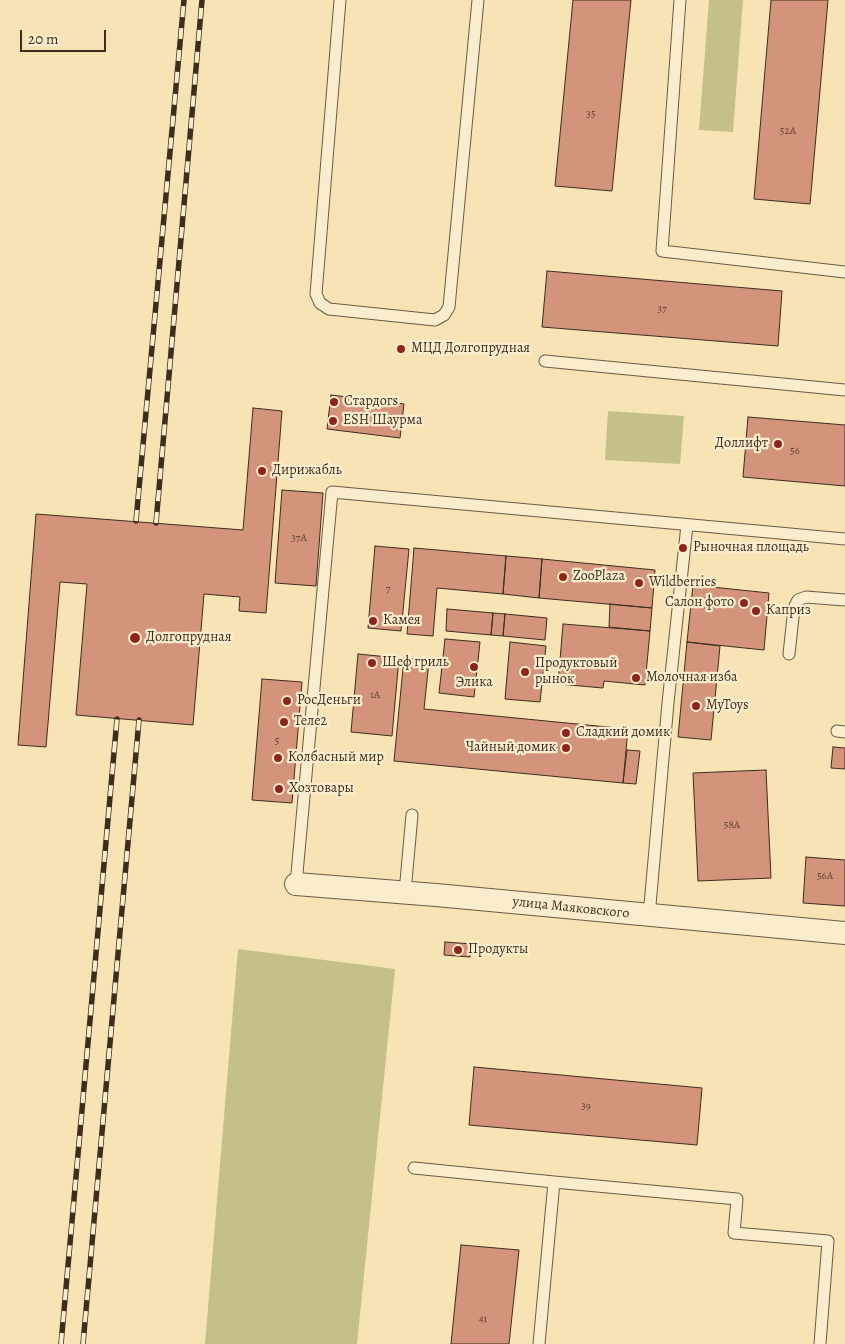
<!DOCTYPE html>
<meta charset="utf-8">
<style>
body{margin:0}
#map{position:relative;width:845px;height:1344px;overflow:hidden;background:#f7e3b4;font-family:Alegreya,serif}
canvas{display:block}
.scale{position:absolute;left:20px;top:30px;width:86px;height:22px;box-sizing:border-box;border:2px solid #3c2d1e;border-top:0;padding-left:6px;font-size:15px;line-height:18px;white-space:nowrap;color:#3c2d1e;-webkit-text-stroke:4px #faedce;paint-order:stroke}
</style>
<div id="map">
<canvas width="845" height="1344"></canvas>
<div class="scale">20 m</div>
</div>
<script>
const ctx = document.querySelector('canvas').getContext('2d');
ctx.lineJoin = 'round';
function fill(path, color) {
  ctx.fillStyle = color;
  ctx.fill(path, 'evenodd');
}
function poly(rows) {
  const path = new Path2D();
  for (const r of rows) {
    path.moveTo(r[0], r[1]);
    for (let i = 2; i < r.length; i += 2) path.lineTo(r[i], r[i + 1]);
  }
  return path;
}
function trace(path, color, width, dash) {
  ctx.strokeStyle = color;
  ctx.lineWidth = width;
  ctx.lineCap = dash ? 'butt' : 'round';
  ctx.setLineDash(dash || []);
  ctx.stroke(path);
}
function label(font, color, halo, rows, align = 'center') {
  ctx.font = font + ' Alegreya,serif';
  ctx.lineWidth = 4.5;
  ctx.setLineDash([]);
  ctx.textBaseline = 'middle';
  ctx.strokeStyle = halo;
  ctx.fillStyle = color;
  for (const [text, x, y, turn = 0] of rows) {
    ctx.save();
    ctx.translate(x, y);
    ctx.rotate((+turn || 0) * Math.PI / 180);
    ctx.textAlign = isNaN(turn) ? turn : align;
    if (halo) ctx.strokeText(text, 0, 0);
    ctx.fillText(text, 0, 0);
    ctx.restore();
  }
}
fill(poly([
 [709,0,743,0,733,132,699,130],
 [608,411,684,416,680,464,605,460],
 [238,949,395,969,357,1344,205,1344]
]), '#c4c188');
const building = poly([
 [573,0,631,0,612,191,555,186,573,0],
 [771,0,828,0,810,204,754,199,771,0],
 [547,271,782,291,778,346,542,327,547,271],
 [331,395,404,404,400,438,327,429,331,395],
 [253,408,282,411,266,613,239,611,240,597,204,594,193,725,76,715,87,584,60,582,46,747,18,745,36,514,243,530,253,408],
 [748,417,845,425,845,486,743,477,748,417],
 [282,490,323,493,316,586,275,583,282,490],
 [375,546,409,549,401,631,368,628,375,546],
 [414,548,506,556,503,594,437,588,433,636,407,634,414,548],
 [506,556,542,559,539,598,503,594,506,556],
 [542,559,655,570,652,608,539,598,542,559],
 [693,585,769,593,764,650,687,642,693,585],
 [610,604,652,608,650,631,609,627,610,604],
 [447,609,493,613,491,635,446,631,447,609],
 [493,613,505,614,503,636,491,635,493,613],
 [505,614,547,618,545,640,503,636,505,614],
 [563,624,650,631,645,685,604,681,603,688,558,684,563,624],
 [445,639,480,642,474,697,439,693,445,639],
 [510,642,546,646,540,702,505,699,510,642],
 [687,642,720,646,711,740,678,737,687,642],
 [358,654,399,658,392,736,351,732,358,654],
 [404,658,429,661,424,709,628,729,623,783,394,761,404,658],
 [262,679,302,682,292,803,252,800,262,679],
 [833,747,845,748,845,769,831,768,833,747],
 [627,750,640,751,636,784,623,783,627,750],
 [766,770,771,878,698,881,693,773,766,770],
 [806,857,845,860,845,906,803,903,806,857],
 [445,942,472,944,470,957,444,955,445,942],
 [474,1067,702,1088,697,1145,469,1125,474,1067],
 [461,1245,519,1250,509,1344,451,1344,461,1245]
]);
fill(building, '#d4947c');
trace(building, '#3c2d1e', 1);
const lane = poly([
 [340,0,316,294,320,303,329,309,435,320,444,315,449,307,478,0],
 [680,0,662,251,845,272],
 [545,361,845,390],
 [789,654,794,608,798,600,806,597,845,600],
 [837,731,845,732],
 [296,884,332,492,845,539],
 [405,892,412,815],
 [649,916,668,703,687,525],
 [414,1168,554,1182,737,1199,734,1233,828,1241,820,1344],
 [539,1344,554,1182]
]);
const street = poly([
 [296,884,436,895,845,933]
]);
trace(lane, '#6b5a44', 13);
trace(street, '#6b5a44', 24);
trace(lane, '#faedce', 11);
trace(street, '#faedce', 22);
const rail = poly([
 [136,521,184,0],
 [156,523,202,0],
 [61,1344,117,719],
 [83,1344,139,720]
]);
trace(rail, '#3c2d1e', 5.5);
trace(rail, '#faedce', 4, [11]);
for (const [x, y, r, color] of [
 [401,349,5,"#8f2418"],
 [334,402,5,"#8f2418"],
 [333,421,5,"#8f2418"],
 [778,444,5,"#8f2418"],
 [262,471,5,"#8f2418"],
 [683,548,5,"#8f2418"],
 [563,577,5,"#8f2418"],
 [639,583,5,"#8f2418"],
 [744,603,5,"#8f2418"],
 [756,611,5,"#8f2418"],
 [373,621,5,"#8f2418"],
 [135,638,6,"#8f2418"],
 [372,663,5,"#8f2418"],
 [474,667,5,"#8f2418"],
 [525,672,5,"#8f2418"],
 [636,678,5,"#8f2418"],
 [287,701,5,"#8f2418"],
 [696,706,5,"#8f2418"],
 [284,722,5,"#8f2418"],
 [566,733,5,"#8f2418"],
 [566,748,5,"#8f2418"],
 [278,758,5,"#8f2418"],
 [279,789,5,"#8f2418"],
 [458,950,5,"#8f2418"]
]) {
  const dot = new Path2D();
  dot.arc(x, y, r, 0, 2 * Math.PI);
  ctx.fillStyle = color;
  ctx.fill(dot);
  trace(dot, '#faedce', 2);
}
label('11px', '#624736', null, [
 ["35",591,114],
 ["52А",788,131],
 ["37",662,309],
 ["56",795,451],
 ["37А",299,538],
 ["7",388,589],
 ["1А",375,695],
 ["5",277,741],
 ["58А",732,825],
 ["56А",825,876],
 ["39",586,1106],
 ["41",483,1319]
]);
label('14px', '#3c2d1e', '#faedce', [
 ["МЦД Долгопрудная",411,349],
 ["Стардогs",344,402],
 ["ESH Шаурма",343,421],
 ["Доллифт",768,444,"right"],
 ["Дирижабль",272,471],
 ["Рыночная площадь",693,548],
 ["ZooPlaza",573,577],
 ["Wildberries",649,583],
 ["Салон фото",734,603,"right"],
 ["Каприз",766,611],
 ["Камея",383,621],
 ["Долгопрудная",146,638],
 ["Шеф гриль",382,663],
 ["Продуктовый",535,664],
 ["рынок",535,680],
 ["Молочная изба",646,678],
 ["Элика",474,683,"center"],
 ["РосДеньги",297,701],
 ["MyToys",706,706],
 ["Теле2",294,722],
 ["Сладкий домик",576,733],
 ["Чайный домик",556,748,"right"],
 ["Колбасный мир",288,758],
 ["Хозтовары",289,789],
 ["Продукты",468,950]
], 'left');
label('14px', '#3c2d1e', '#faedce', [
 ["улица Маяковского",571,908,6]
]);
</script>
